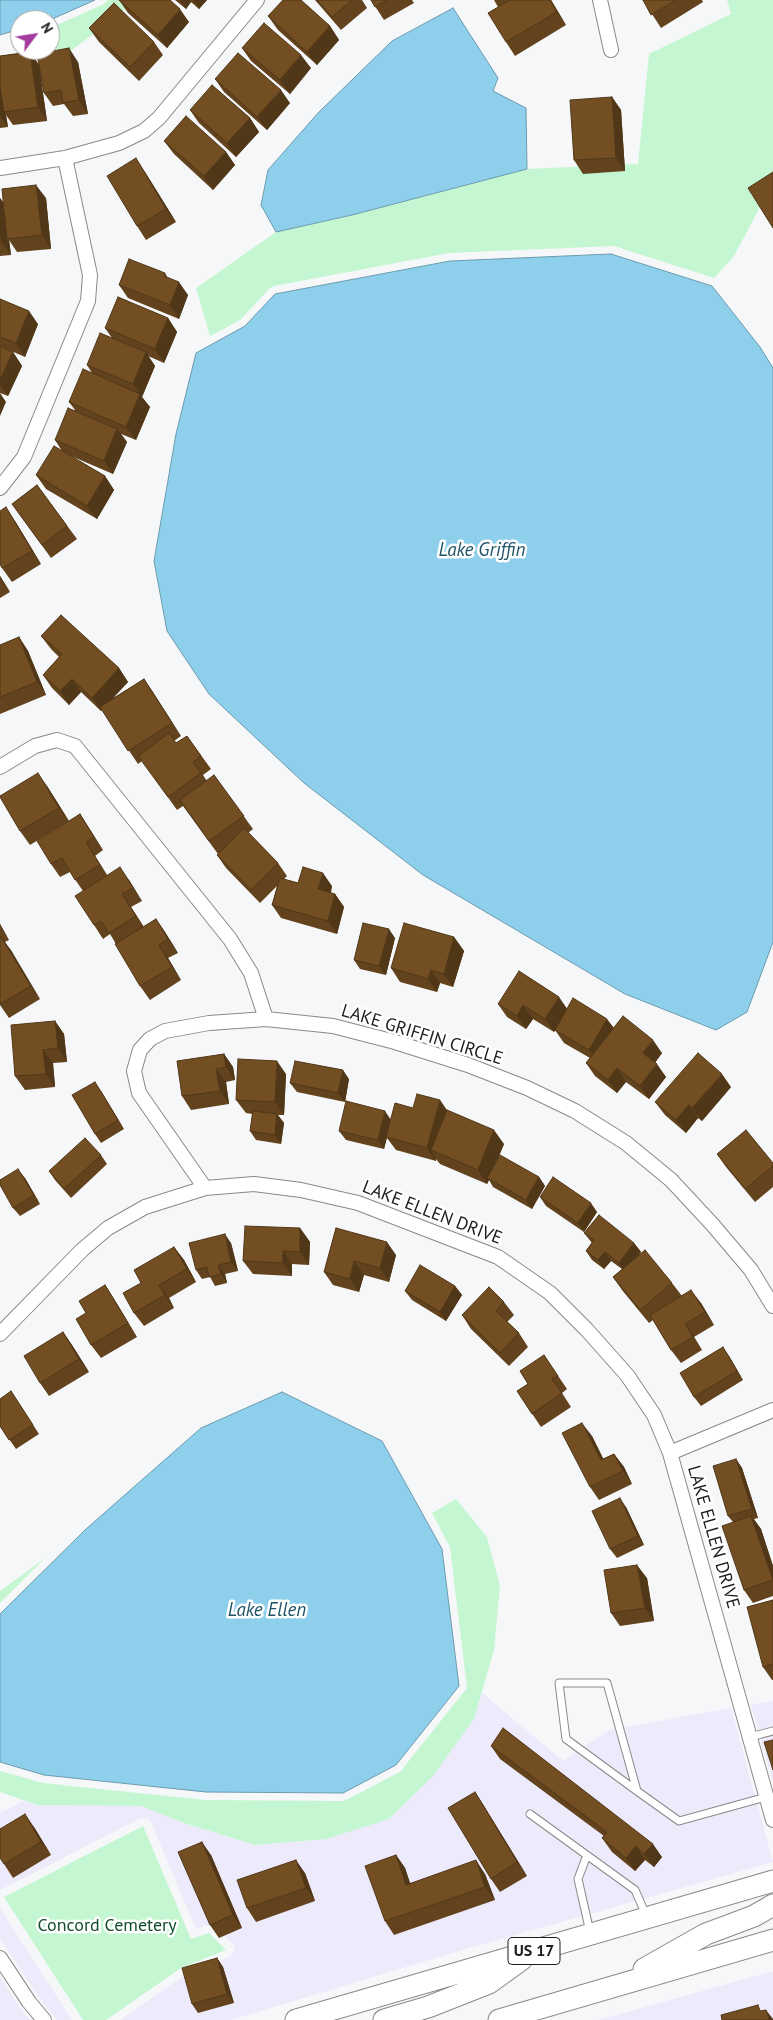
<!DOCTYPE html>
<style>
body{margin:0}
#map{position:relative;width:773px;height:2020px;overflow:hidden;background:#f6f7f9;font-family:"PT Sans",sans-serif}
canvas{display:block}
.north{position:absolute;left:10px;top:10px;width:50px;height:50px;box-sizing:border-box;background:#fff;border:1px solid #a4a4a5;border-radius:50%;rotate:59deg;font-size:14px;font-weight:700;line-height:20px;text-align:center;color:#1c1c1d}
.north::after{content:'';display:block;margin:auto;width:18px;height:22px;background:#a33c9f;clip-path:polygon(50% 0,100% 100%,50% 72%,0 100%)}
</style>
<div id="map">
<canvas width="773" height="2020"></canvas>
<div class="north">N</div>
</div>
<script>
const ctx = document.querySelector('canvas').getContext('2d');
ctx.lineJoin = 'round';
function fill(path, color) {
  ctx.fillStyle = color;
  ctx.fill(path, 'evenodd');
}
function poly(rows) {
  const path = new Path2D();
  for (const r of rows) {
    path.moveTo(r[0], r[1]);
    for (let i = 2; i < r.length; i += 2) path.lineTo(r[i], r[i + 1]);
  }
  return path;
}
function trace(path, color, width, dash) {
  ctx.strokeStyle = color;
  ctx.lineWidth = width;
  ctx.lineCap = dash ? 'butt' : 'round';
  ctx.setLineDash(dash || []);
  ctx.stroke(path);
}
function label(font, color, halo, rows, align = 'center') {
  ctx.font = font + ' "PT Sans",sans-serif';
  ctx.lineWidth = 5;
  ctx.setLineDash([]);
  ctx.textBaseline = 'middle';
  ctx.strokeStyle = halo;
  ctx.fillStyle = color;
  for (const [text, x, y, turn = 0] of rows) {
    ctx.save();
    ctx.translate(x, y);
    ctx.rotate((+turn || 0) * Math.PI / 180);
    ctx.textAlign = isNaN(turn) ? turn : align;
    if (halo) ctx.strokeText(text, 0, 0);
    ctx.fillText(text, 0, 0);
    ctx.restore();
  }
}
fill(poly([
 [482,1693,563,1761,609,1730,731,1708,773,1862,459,1951,231,2020,120,2020,185,1975,229,1957,235,1951,233,1944,214,1926,209,1925,196,1929,150,1820,145,1818,139,1819,0,1890,0,1813,24,1801,37,1805,141,1806,187,1824,255,1845,326,1839,474,1719],
 [773,1701,773,1782,751,1705],
 [0,1908,72,2020,57,2020,38,1996,0,1939],
 [773,1971,773,2020,599,2020],
 [0,1977,21,2009,30,2020,0,2020]
]), '#edeafc');
fill(poly([
 [108,0,134,0,118,16,69,52,50,48,50,28,104,4],
 [727,0,773,0,773,191,761,205,734,256,714,278,614,246,449,253,274,286,269,289,240,320,210,336,196,288,276,232,352,215,527,169,638,164,649,54,731,14],
 [456,1499,487,1537,500,1586,494,1650,474,1719,432,1777,389,1819,326,1839,255,1845,187,1824,141,1806,37,1805,0,1792,0,1771,43,1783,205,1800,344,1801,400,1772,467,1688,450,1547,432,1513],
 [44,1559,0,1603,0,1591],
 [143,1826,191,1939,209,1933,226,1950,181,1968,106,2020,83,2020,4,1897]
]), '#c4f7d1');
const water = poly([
 [0,0,95,0,50,20,20,20,20,29,0,35,0,0],
 [453,8,498,78,493,91,526,108,527,169,352,215,276,232,261,205,268,170,318,113,392,41,453,8],
 [611,254,712,286,760,347,773,368,773,942,747,1012,716,1030,625,994,423,875,304,783,209,694,167,631,154,561,176,434,196,353,245,326,275,294,450,261,611,254],
 [282,1392,382,1441,442,1549,459,1686,396,1765,343,1793,206,1792,44,1775,0,1762,0,1614,86,1529,201,1428,282,1392]
]);
fill(water, '#8ed0ec');
trace(water, '#6c9aae', 1);
const service = poly([
 [750,1737,773,1731],
 [637,1791,607,1683,559,1683,566,1739,637,1791,679,1821,766,1797],
 [530,1814,635,1890,646,1915],
 [587,1855,578,1879,590,1932]
]);
const minor = poly([
 [600,0,611,50],
 [0,168,65,158,119,143,144,131,159,118,257,0],
 [0,488,24,457,88,301,90,275,65,158],
 [0,767,35,746,57,740,75,746,230,939,251,973,266,1019],
 [205,1188,139,1093,134,1071,140,1050,150,1039,165,1031,209,1023,266,1019,333,1026,395,1042,468,1065,527,1088,575,1111,626,1143,671,1180,712,1224,751,1270,773,1306],
 [0,1334,82,1250,108,1228,145,1207,205,1188,254,1184,301,1190,358,1203,498,1257,550,1293,587,1330,627,1375,654,1415,670,1453,773,1820],
 [670,1453,773,1410],
 [0,1958,29,2002,44,2020]
]);
const primary = poly([
 [644,1969,706,1934,754,1916,773,1905],
 [296,2020,773,1881],
 [384,2020,428,2007,489,1983,521,1960],
 [499,2020,773,1940]
]);
trace(service, '#88898a', 9);
trace(minor, '#88898a', 16);
trace(primary, '#88898a', 23);
trace(service, '#fff', 7);
trace(minor, '#fff', 14);
trace(primary, '#fff', 21);
fill(poly([
 [119,0,189,22,167,48,128,13],
 [175,0,207,0,199,9,191,2,186,9],
 [315,0,362,0,367,8,341,30],
 [371,0,412,0,414,3,384,20],
 [494,0,551,0,566,25,515,56,506,42,498,7],
 [643,0,702,0,703,2,661,28],
 [268,16,330,26,339,40,317,65,278,30],
 [89,28,154,42,163,55,139,81,99,42],
 [242,48,311,68,290,94,251,61],
 [30,52,39,65,78,62,88,114,73,116,64,104,53,106,44,93,40,73,47,121,13,125,6,115,8,127,0,128,0,56],
 [215,79,290,103,267,130,224,92],
 [612,97,621,110,625,171,583,174,574,160],
 [190,110,250,118,259,132,236,157,199,123],
 [164,141,226,152,235,165,213,190,174,154],
 [145,172,176,222,146,240,137,226],
 [0,198,3,202,5,220,46,198,51,249,17,252,9,240,11,255,0,256],
 [165,273,168,278,188,295,179,319,128,298,119,285],
 [0,299,38,324,25,357,2,347,13,352,22,366,8,396,0,393],
 [168,318,177,332,164,363,148,356,155,366,142,397,150,407,136,440,121,434,127,442,113,474,71,456,105,476,114,490,97,519,46,489,36,475,62,451,55,440,75,410,69,402,92,373,87,365,112,338,105,328],
 [37,485,77,539,51,558,12,504],
 [15,521,41,564,12,582,2,568],
 [0,576,10,592,0,598],
 [41,636,119,668,128,682,113,698,144,679,181,736,174,741,176,743,187,736,211,769,203,775,207,781,214,775,253,829,248,833,278,863,287,876,284,879,298,883,332,886,331,893,335,894,344,907,337,934,281,918,272,905,277,886,260,903,226,868,217,855,218,854,183,806,177,810,142,761,138,764,102,710,101,711,81,692,69,705,52,688,43,675,59,657,51,649],
 [19,637,28,651,46,695,0,714,0,645],
 [47,786,69,821,30,845,20,831],
 [80,814,103,850,95,856,107,875,129,880,142,901,131,907,144,927,156,919,165,932,178,953,168,958,181,980,150,1000,140,986,116,944,110,934,103,939,94,925,83,891,70,872,60,877,51,864],
 [0,924,9,940,5,942,40,999,9,1018,0,1005],
 [454,937,464,951,453,987,440,983,437,992,400,982,391,968],
 [395,938,386,975,360,969,354,960],
 [498,1004,567,1009,614,1028,662,1053,655,1063,666,1077,649,1099,626,1082,617,1093,595,1076,586,1063,590,1058,564,1043,555,1030,554,1032,533,1019,526,1029,507,1017],
 [55,1021,64,1034,67,1062,53,1063,55,1087,25,1090,15,1076],
 [224,1054,233,1067,235,1080,226,1082,229,1104,191,1110,182,1096],
 [286,1074,284,1115,278,1115,284,1123,281,1144,256,1140,250,1131,252,1114,246,1113,236,1100],
 [349,1079,345,1102,297,1092,290,1083],
 [731,1087,702,1121,698,1118,686,1133,665,1115,655,1102],
 [101,1091,124,1129,101,1143,95,1134],
 [413,1108,447,1111,504,1144,496,1163,539,1177,545,1186,532,1209,493,1187,489,1180,487,1184,440,1164,436,1159,436,1161,396,1150,387,1138,384,1149,346,1140,339,1131,391,1119],
 [717,1154,773,1163,773,1187,755,1202,726,1167],
 [101,1155,107,1164,71,1198,55,1180,49,1171],
 [25,1178,40,1204,20,1216,13,1208],
 [540,1197,597,1212,584,1232,546,1206],
 [300,1228,310,1242,309,1265,292,1264,292,1276,253,1274,243,1261],
 [336,1228,396,1255,389,1282,364,1275,359,1292,333,1285,324,1272],
 [584,1233,634,1243,641,1252,636,1258,672,1283,682,1296,701,1303,714,1325,694,1337,702,1350,681,1363,671,1350,653,1320,649,1323,622,1290,613,1277,622,1269,611,1261,604,1269,592,1260,586,1251,592,1243],
 [231,1243,238,1271,225,1274,227,1283,215,1286,210,1277,202,1279,196,1270],
 [174,1247,184,1260,196,1282,169,1298,174,1308,144,1326,134,1313,141,1283],
 [105,1285,114,1299,137,1337,101,1358,91,1345,86,1313],
 [455,1286,462,1295,446,1321,412,1300,405,1291],
 [504,1302,514,1315,507,1322,519,1333,528,1347,509,1366,471,1329,462,1315],
 [63,1332,72,1345,89,1372,49,1396,40,1383],
 [544,1355,567,1389,562,1393,571,1407,541,1427,517,1391,528,1384],
 [729,1356,743,1380,701,1406,694,1397],
 [11,1391,39,1434,16,1449,0,1426],
 [592,1436,603,1459,614,1454,624,1467,632,1484,599,1500,590,1487],
 [736,1459,742,1468,758,1518,754,1519,761,1529,773,1566,773,1596,753,1603,744,1590,733,1522,728,1516],
 [626,1507,644,1545,617,1558,610,1549],
 [647,1578,654,1621,620,1626,611,1613],
 [773,1600,773,1680,772,1680,763,1667],
 [491,1746,662,1857,654,1867,645,1860,635,1871,612,1852,602,1838,604,1836,500,1759],
 [475,1792,484,1806,527,1876,500,1892,491,1879],
 [34,1827,51,1855,13,1878,4,1864],
 [211,1855,242,1928,219,1938,210,1925],
 [396,1855,405,1868,410,1883,485,1874,495,1900,394,1935,385,1921],
 [305,1873,315,1901,256,1922,247,1908],
 [217,1958,223,1967,234,2003,198,2013,192,2004]
]), '#62431d');
fill(poly([
 [179,0,190,0,191,2,186,9],
 [193,0,207,0,199,9],
 [550,0,551,0,566,25,557,12],
 [180,9,189,22,167,48,158,35],
 [330,26,339,40,317,65,307,52],
 [69,48,78,62,88,114,79,100],
 [30,52,39,65,47,121,38,107],
 [301,55,311,68,290,94,280,80],
 [0,84,4,112,6,115,8,127,0,116],
 [281,90,290,103,267,130,257,117],
 [612,97,621,110,625,171,616,158],
 [250,118,259,132,236,157,227,143],
 [226,152,235,165,213,190,204,176],
 [136,158,145,172,176,222,166,209],
 [36,185,46,198,51,249,42,235],
 [0,198,3,202,8,239,7,239,9,240,11,255,1,241,0,232],
 [179,282,188,295,179,319,170,305],
 [29,311,38,324,25,357,16,343],
 [168,318,177,332,164,363,155,349],
 [13,352,22,366,8,396,0,385,0,380],
 [146,352,155,366,142,397,150,407,136,440,126,427,140,395,133,384],
 [0,393,6,402,0,416],
 [117,429,127,442,113,474,104,461],
 [105,476,114,490,97,519,87,506],
 [6,507,15,521,41,564,32,551],
 [0,576,10,592,0,579],
 [19,637,28,651,46,695,37,682],
 [119,668,128,682,101,711,92,698],
 [72,679,81,692,69,705,60,691],
 [144,679,153,692,181,736,172,723],
 [38,773,47,786,69,821,59,808],
 [80,814,89,828,103,850,94,837],
 [86,842,95,856,109,878,100,865],
 [120,867,129,880,142,901,133,888],
 [323,873,332,886,328,903,318,889],
 [122,894,131,907,145,929,136,916],
 [335,894,344,907,337,934,328,921],
 [156,919,165,932,178,953,168,939],
 [0,924,9,940,0,926],
 [389,929,395,938,386,975,379,966],
 [1,937,11,950,40,999,31,986],
 [454,937,464,951,453,987,444,974],
 [159,945,168,958,181,980,172,967],
 [431,970,440,983,437,992,428,979],
 [559,997,568,1010,554,1032,545,1019],
 [523,1005,533,1019,526,1029,517,1016],
 [607,1019,617,1032,599,1063,589,1050],
 [55,1021,64,1034,67,1062,58,1048],
 [653,1040,662,1053,652,1066,643,1053],
 [43,1050,53,1063,55,1087,46,1074],
 [224,1054,233,1067,235,1080,226,1067],
 [277,1061,286,1074,284,1115,275,1102],
 [657,1064,666,1077,649,1099,640,1086],
 [617,1068,626,1082,617,1093,608,1080],
 [216,1069,226,1082,229,1104,220,1091],
 [343,1070,349,1079,345,1102,338,1093],
 [722,1074,731,1087,702,1121,692,1108],
 [95,1082,101,1091,124,1129,118,1120],
 [440,1100,449,1113,431,1150,436,1159,436,1161,427,1148],
 [689,1105,698,1118,686,1133,676,1120],
 [385,1111,391,1120,384,1149,378,1140],
 [277,1114,284,1123,281,1144,275,1135],
 [494,1130,504,1144,489,1179,487,1178,489,1180,487,1184,478,1170],
 [18,1169,25,1178,40,1204,34,1195],
 [539,1177,545,1186,532,1209,526,1200],
 [591,1203,597,1212,584,1232,578,1223],
 [300,1228,310,1242,309,1265,300,1252],
 [225,1234,231,1243,238,1271,231,1262],
 [387,1242,396,1255,389,1282,380,1268],
 [634,1243,641,1252,625,1272,619,1263],
 [174,1247,184,1260,196,1282,187,1269],
 [283,1251,292,1264,292,1276,283,1263],
 [605,1252,611,1261,604,1269,598,1260],
 [354,1261,364,1275,359,1292,350,1279],
 [218,1265,225,1274,227,1283,221,1274],
 [105,1285,114,1299,137,1337,128,1323],
 [159,1285,169,1298,174,1308,165,1295],
 [455,1286,462,1295,446,1321,440,1312],
 [691,1290,701,1303,714,1325,705,1312],
 [685,1324,694,1337,702,1350,693,1337],
 [63,1332,72,1345,89,1372,79,1359],
 [723,1347,729,1356,743,1380,737,1371],
 [582,1423,592,1436,611,1474,601,1460],
 [614,1454,624,1467,632,1484,623,1471],
 [736,1459,742,1468,758,1518,752,1509],
 [620,1498,626,1507,644,1545,638,1536],
 [751,1516,761,1529,773,1566,773,1580],
 [637,1565,647,1578,654,1621,645,1608],
 [475,1792,484,1806,527,1876,517,1862],
 [25,1814,34,1827,51,1855,41,1842],
 [202,1842,211,1855,242,1928,233,1915],
 [653,1844,662,1857,654,1867,644,1854],
 [636,1846,645,1860,635,1871,626,1858],
 [396,1855,405,1868,415,1898,406,1885],
 [296,1860,305,1873,315,1901,306,1888],
 [476,1860,485,1874,495,1900,485,1887],
 [217,1958,223,1967,234,2003,227,1994],
 [766,2010,773,2019,773,2020,769,2020]
]), '#503718');
const building = poly([
 [119,0,170,0,180,9,158,35,119,0],
 [283,0,301,0,330,26,307,52,268,16,283,0],
 [317,0,352,0,332,17,317,0],
 [371,0,387,0,375,7,371,0],
 [510,0,550,0,557,12,506,42,488,13,510,0],
 [643,0,676,0,651,15,643,0],
 [114,3,154,42,130,67,89,28,114,3],
 [264,23,301,55,280,80,242,48,264,23],
 [69,48,79,100,63,103,61,90,44,93,37,54,69,48],
 [30,52,38,107,4,112,0,86,0,56,30,52],
 [238,53,281,90,257,117,215,79,238,53],
 [212,85,250,118,227,143,190,110,212,85],
 [612,97,616,158,574,160,570,100,612,97],
 [186,116,226,152,204,176,164,141,186,116],
 [136,158,166,209,137,226,107,176,136,158],
 [773,172,773,228,748,188,773,172],
 [36,185,42,235,7,239,2,189,36,185],
 [129,259,165,273,164,276,179,282,170,305,119,285,129,259],
 [118,297,168,318,155,349,105,328,118,297],
 [0,299,29,311,16,343,0,337,0,299],
 [100,333,146,352,133,384,87,365,100,333],
 [0,346,13,352,0,380,0,346],
 [83,369,140,394,126,427,69,402,83,369],
 [68,408,117,429,104,461,55,440,68,408],
 [54,446,105,476,87,506,36,475,54,446],
 [37,485,67,526,42,545,12,504,37,485],
 [6,507,32,551,2,568,0,564,0,511,6,507],
 [61,615,119,668,92,698,72,679,60,691,43,675,62,654,41,636,61,615],
 [19,637,37,682,0,697,0,645,19,637],
 [144,679,172,723,128,751,100,707,144,679],
 [169,733,176,743,187,736,201,756,193,762,201,773,168,797,138,756,169,733],
 [38,773,59,808,20,831,0,797,0,796,38,773],
 [214,775,244,816,209,841,180,800,214,775],
 [80,814,94,837,86,842,100,865,75,880,62,858,51,864,37,841,80,814],
 [244,828,278,863,251,890,217,855,244,828],
 [120,867,133,888,122,894,136,916,109,933,101,921,94,925,75,896,120,867],
 [303,867,323,873,318,889,335,894,328,921,272,905,280,878,298,883,303,867],
 [156,919,168,939,159,945,172,967,140,986,115,944,156,919],
 [363,923,389,929,379,966,354,960,363,923],
 [404,923,454,937,444,974,431,970,428,979,391,968,404,923],
 [1,937,31,986,0,1004,0,938,1,937],
 [519,971,559,997,545,1019,523,1005,517,1016,498,1004,519,971],
 [573,998,607,1019,589,1050,555,1030,573,998],
 [623,1016,653,1040,643,1053,657,1064,640,1086,617,1068,608,1080,586,1063,623,1016],
 [55,1021,58,1048,43,1050,46,1074,15,1076,11,1025,55,1021],
 [698,1053,722,1074,692,1108,689,1105,676,1120,655,1102,698,1053],
 [224,1054,226,1067,216,1069,220,1091,182,1096,177,1061,224,1054],
 [238,1059,277,1061,275,1102,236,1100,238,1059],
 [295,1061,343,1070,338,1093,290,1083,295,1061],
 [95,1082,118,1120,95,1134,72,1095,95,1082],
 [417,1094,440,1100,427,1148,386,1137,395,1103,413,1108,417,1094],
 [346,1101,385,1111,378,1140,339,1131,346,1101],
 [447,1110,494,1130,478,1170,431,1150,447,1110],
 [253,1111,277,1114,275,1135,250,1131,253,1111],
 [746,1130,773,1163,773,1166,745,1189,717,1154,746,1130],
 [85,1138,101,1155,64,1189,49,1171,85,1138],
 [500,1155,539,1177,526,1200,487,1178,500,1155],
 [18,1169,34,1195,13,1208,0,1185,0,1180,18,1169],
 [553,1177,591,1203,578,1223,540,1197,553,1177],
 [599,1215,634,1243,619,1263,605,1252,598,1260,586,1251,594,1240,584,1233,599,1215],
 [245,1226,300,1228,300,1252,283,1251,283,1263,243,1261,245,1226],
 [336,1228,387,1242,380,1268,354,1261,350,1279,324,1272,336,1228],
 [225,1234,231,1262,218,1265,221,1274,209,1277,207,1267,196,1270,189,1243,225,1234],
 [174,1247,187,1269,159,1285,165,1295,134,1313,123,1293,141,1283,134,1270,174,1247],
 [645,1250,672,1283,640,1310,613,1277,645,1250],
 [420,1265,455,1286,440,1312,405,1291,420,1265],
 [105,1285,128,1323,91,1345,76,1319,86,1313,79,1301,105,1285],
 [489,1287,504,1302,496,1311,519,1333,500,1353,462,1315,489,1287],
 [691,1290,705,1312,685,1324,693,1337,671,1350,650,1315,691,1290],
 [63,1332,79,1359,40,1383,24,1356,63,1332],
 [723,1347,737,1371,694,1397,680,1373,723,1347],
 [544,1355,558,1376,552,1379,562,1393,532,1414,517,1391,528,1384,520,1371,544,1355],
 [11,1391,33,1425,9,1440,0,1426,0,1399,11,1391],
 [582,1423,601,1460,614,1454,623,1471,590,1487,562,1433,582,1423],
 [736,1459,752,1509,728,1516,713,1466,736,1459],
 [620,1498,638,1536,610,1549,592,1511,620,1498],
 [751,1516,773,1580,744,1590,722,1526,751,1516],
 [637,1565,645,1608,611,1613,604,1570,637,1565],
 [773,1600,773,1664,763,1667,747,1607,773,1600],
 [503,1728,653,1844,644,1854,636,1846,626,1858,602,1838,607,1832,491,1746,503,1728],
 [773,1740,773,1770,764,1742,773,1740],
 [475,1792,517,1862,491,1879,448,1808,475,1792],
 [25,1814,41,1842,4,1864,0,1858,0,1829,25,1814],
 [202,1842,233,1915,210,1925,178,1852,202,1842],
 [396,1855,406,1885,476,1860,485,1887,385,1921,365,1866,396,1855],
 [296,1860,306,1888,247,1908,237,1880,296,1860],
 [217,1958,227,1994,192,2004,182,1968,217,1958],
 [758,2005,760,2011,766,2010,769,2020,722,2020,721,2015,758,2005]
]);
fill(building, '#724e22');
trace(building, '#503718', 1);
for (const [x, y, w] of [
 [534,1951,52]
]) {
  const box = new Path2D();
  box.roundRect(x - w / 2, y - 13.5, w, 27, 4);
  ctx.fillStyle = '#fff';
  ctx.fill(box);
  trace(box, '#1c1c1d', 1);
}
label('bold 16px', '#1c1c1d', null, [
 ["US 17",534,1951]
]);
label('18px', '#1c1c1d', '#fff', [
 ["LAKE GRIFFIN CIRCLE",422,1035,17],
 ["LAKE ELLEN DRIVE",432,1213,21],
 ["LAKE ELLEN DRIVE",713,1537,74]
]);
label('18px', '#124e29', '#fff', [
 ["Concord Cemetery",107,1926]
]);
label('italic 19px', '#205569', '#fff', [
 ["Lake Griffin",482,551],
 ["Lake Ellen",267,1611]
]);
</script>
